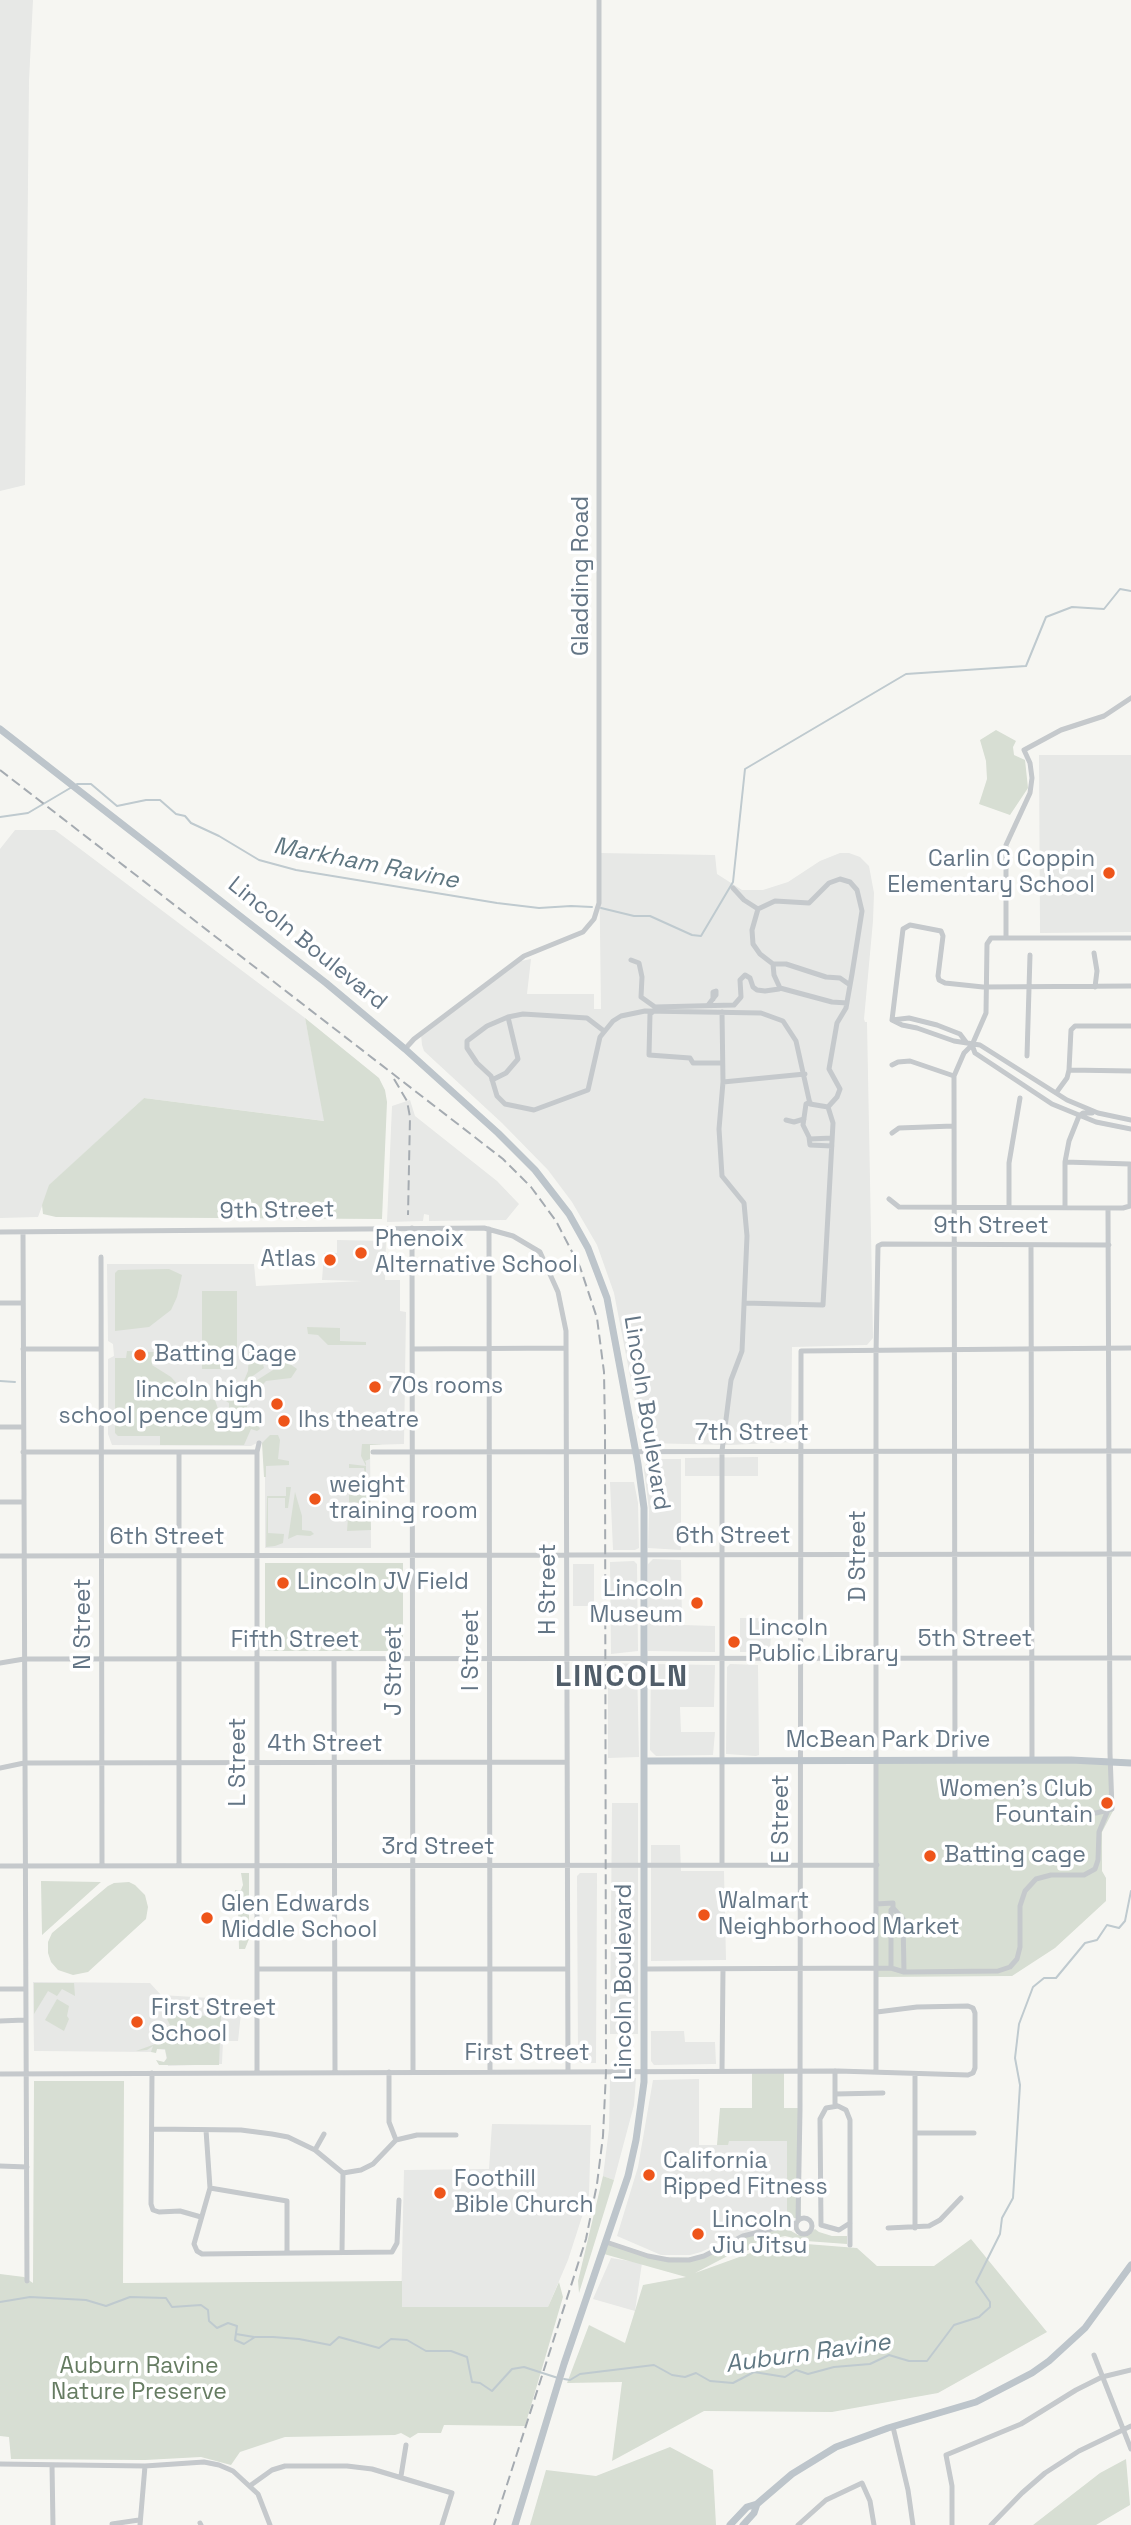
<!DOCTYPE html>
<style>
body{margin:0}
canvas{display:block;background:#f6f6f2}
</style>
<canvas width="1131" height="2525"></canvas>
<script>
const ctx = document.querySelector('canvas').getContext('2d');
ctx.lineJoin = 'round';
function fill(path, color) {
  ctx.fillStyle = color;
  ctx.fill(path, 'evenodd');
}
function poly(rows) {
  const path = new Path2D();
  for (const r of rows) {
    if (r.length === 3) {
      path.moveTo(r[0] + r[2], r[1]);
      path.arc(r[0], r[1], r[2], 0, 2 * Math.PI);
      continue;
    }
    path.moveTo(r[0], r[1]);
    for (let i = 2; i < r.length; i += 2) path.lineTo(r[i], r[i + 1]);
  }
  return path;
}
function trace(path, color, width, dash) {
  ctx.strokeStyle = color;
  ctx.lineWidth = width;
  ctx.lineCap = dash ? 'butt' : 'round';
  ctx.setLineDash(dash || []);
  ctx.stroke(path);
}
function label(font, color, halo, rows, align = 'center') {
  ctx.font = font + ' "Space Grotesk",sans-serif';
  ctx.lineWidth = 7;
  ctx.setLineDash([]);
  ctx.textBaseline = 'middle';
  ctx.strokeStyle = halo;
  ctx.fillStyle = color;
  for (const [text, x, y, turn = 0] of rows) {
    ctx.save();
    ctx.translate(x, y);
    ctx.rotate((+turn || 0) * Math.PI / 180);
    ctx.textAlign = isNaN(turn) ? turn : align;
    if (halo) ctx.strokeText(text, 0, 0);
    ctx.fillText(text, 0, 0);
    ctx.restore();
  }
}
fill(poly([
 [0,0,33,0,29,81,25,485,0,491],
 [1039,755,1131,755,1131,932,1040,933],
 [15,830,55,830,305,1018,325,1121,144,1098,50,1185,38,1217,0,1218,0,849],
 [599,853,715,855,717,874,742,890,763,890,788,882,820,861,840,853,849,853,860,857,869,866,874,893,873,921,864,1019,865,1022,867,1022,873,1338,867,1345,792,1347,791,1442,730,1445,643,1443,614,1293,597,1245,572,1202,548,1170,502,1123,424,1051,422,1045,421,1034,516,962,531,959,527,994,594,994,594,1009,601,1009],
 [410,1100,415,1116,497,1181,519,1204,506,1220,429,1221,429,1215,424,1214,423,1221,387,1222,392,1106],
 [337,1240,386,1241,385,1280,400,1280,400,1311,406,1312,404,1444,370,1445,371,1548,265,1548,265,1443,257,1443,251,1446,112,1445,108,1434,108,1359,114,1356,113,1344,108,1341,107,1264,254,1264,256,1286,363,1281,322,1280,324,1253,337,1253],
 [758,1457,758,1476,685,1476,685,1458],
 [651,1459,681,1459,681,1550,648,1548,649,1510,644,1470,647,1461],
 [610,1482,634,1482,638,1503,639,1548,635,1550,613,1550],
 [653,1559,681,1560,682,1625,715,1626,715,1652,648,1651,648,1564],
 [634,1561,637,1564,638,1651,611,1654,610,1562],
 [573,1564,594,1564,594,1606,573,1606],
 [740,1618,760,1618,760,1632,771,1632,770,1652,740,1652],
 [612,1663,637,1664,639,1757,608,1758,608,1665],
 [651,1664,715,1665,714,1707,680,1707,681,1732,715,1732,713,1755,656,1756,650,1750],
 [730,1664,758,1665,759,1755,756,1756,726,1754,727,1667],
 [612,1803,638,1803,638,2034,610,2034],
 [651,1845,680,1845,681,1871,724,1871,726,1960,651,1961],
 [580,1873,597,1873,596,2063,581,2063,578,2060,577,1876],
 [33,1982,150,1983,161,1995,210,1998,211,2004,242,2004,238,2041,223,2041,222,2064,168,2066,165,2050,157,2049,155,2052,34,2051],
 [651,2031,684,2031,685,2042,715,2042,716,2064,654,2065,651,2061],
 [610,2078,636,2078,634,2105,614,2180,603,2176,609,2129],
 [699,2079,699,2145,728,2145,728,2141,787,2141,787,2226,764,2229,729,2239,701,2252,690,2255,661,2255,617,2236,638,2167,653,2080],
 [492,2124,591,2125,589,2195,568,2260,548,2307,401,2307,404,2170,489,2169],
 [611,2258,642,2263,635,2311,593,2299]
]), '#e7e8e6');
fill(poly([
 [996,730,1016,741,1013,747,1014,755,1025,760,1028,788,1010,815,979,804,987,779,986,761,980,740],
 [305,1018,379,1078,385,1090,387,1102,382,1219,56,1217,43,1214,42,1205,49,1185,144,1098,324,1121],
 [169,1269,182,1275,177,1297,171,1310,149,1327,115,1331,115,1273,118,1270],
 [202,1291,237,1291,237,1369,202,1369],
 [307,1327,340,1328,340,1341,366,1342,366,1345,328,1345,318,1335,308,1334],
 [127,1351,154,1352,152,1365,171,1377,185,1393,197,1393,204,1396,204,1399,215,1400,218,1409,229,1408,229,1403,226,1401,242,1400,242,1397,232,1396,273,1370,271,1360,287,1356,290,1364,297,1369,291,1378,266,1381,257,1391,247,1395,246,1404,248,1409,252,1411,260,1429,257,1431,251,1429,244,1445,160,1445,160,1436,118,1436,115,1433,115,1358,126,1358],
 [249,1351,260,1353,264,1368,243,1383,248,1371],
 [270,1435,278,1435,280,1440,278,1459,289,1461,289,1465,266,1466,266,1477,264,1477,262,1443],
 [362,1444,383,1444,370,1445,370,1459,365,1461,366,1463,366,1479,370,1479,367,1486,349,1486,349,1479,365,1478,364,1468,349,1468,349,1464,366,1466,361,1456],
 [286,1487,291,1487,288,1508,285,1508,285,1498,268,1498,268,1533,284,1534,283,1543,275,1546,266,1547,267,1496,286,1496],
 [295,1492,302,1516,302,1530,311,1531,314,1534,310,1536,297,1535,288,1539],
 [349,1495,370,1495,371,1530,347,1531,348,1518,362,1518,362,1503,349,1502],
 [265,1563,403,1563,403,1651,265,1651],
 [878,1763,1111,1763,1113,1811,1102,1832,1102,1871,1106,1878,1106,1901,1055,1948,1012,1976,878,1977],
 [241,1873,249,1873,249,1939,245,1949,239,1949,238,1904,235,1893,235,1890,241,1890,243,1885],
 [41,1881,101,1882,42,1935],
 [129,1882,135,1885,145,1895,148,1907,146,1919,88,1972,73,1975,58,1970,51,1962,48,1953,48,1942,52,1933,108,1886,114,1883],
 [34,1983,74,1983,75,1996,62,1989,57,1996,48,1991,34,2014],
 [171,1997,169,2006,172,2015,221,2016,219,2065,159,2065,156,2060,164,2062,167,2058,165,2049,157,2049,156,2053,151,2052,153,2046,147,2050,136,2051,169,2039,166,2034,168,2033,164,2029,170,2025,157,1998],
 [57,1999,69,2006,67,2016,69,2019,64,2031,45,2020],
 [752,2073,784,2073,784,2108,799,2108,801,2218,787,2218,787,2141,729,2141,728,2145,717,2145,720,2108,752,2108],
 [34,2081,124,2081,123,2283,402,2281,402,2307,548,2307,559,2282,563,2297,525,2426,444,2425,441,2433,418,2433,410,2438,401,2433,395,2435,285,2437,240,2452,231,2465,201,2457,145,2460,11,2459,9,2437,0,2436,0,2274,24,2277,33,2283],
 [603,2176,614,2180,579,2293,578,2281],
 [786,2228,798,2235,808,2235,815,2229,819,2232,832,2236,847,2236,847,2244,806,2241,785,2236,757,2242,755,2247,746,2251,741,2249,695,2273,781,2242,857,2248,877,2266,934,2266,971,2239,1047,2332,938,2393,832,2412,704,2411,612,2461,622,2382,567,2383,589,2325,625,2343,643,2285,686,2277,604,2254,607,2244,648,2257,701,2258,739,2239],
 [670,2447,713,2470,716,2525,530,2525,546,2470,596,2476],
 [1126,2459,1130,2505,1096,2525,1033,2525,1100,2473]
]), '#d7ded3');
trace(poly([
 [77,784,91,784,117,806,146,800,160,800,176,814,185,816,191,823,219,836,259,860,296,870,497,903,539,908,571,906,592,907],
 [0,817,28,813,72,787],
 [601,908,634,916,650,916,692,935,701,936,733,882,745,769,906,674,1026,666,1046,617,1072,607,1104,609,1120,589,1131,591],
 [0,1381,15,1382],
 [0,2302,30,2297,86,2300,106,2306,130,2297,166,2298,172,2307,201,2305,208,2310,209,2321,217,2328,228,2323,237,2326,235,2340,244,2344,255,2337,273,2337,299,2339,330,2345,339,2337,379,2348,391,2339,407,2340,426,2351,451,2351,467,2357,472,2382,480,2383,492,2391,512,2369,524,2367,558,2378],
 [236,2334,254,2337],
 [564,2379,570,2380,580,2374,654,2365,672,2375,685,2377,696,2373,710,2381,733,2383,754,2372,785,2377,796,2370,808,2374,834,2367,870,2364,889,2355,909,2361,927,2361,954,2325,979,2317,990,2307,990,2302,976,2282,1000,2234,1002,2218,1013,2198,1020,2085,1015,2058,1019,2024,1033,1987,1044,1978,1056,1978,1085,1943,1097,1940,1107,1925,1119,1928,1125,1921,1131,1891]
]), '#bfcacf', 2);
trace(poly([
 [733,888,744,900,758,909,775,901,809,903,829,883,840,879,850,882,857,890,862,911,852,974,846,1008,837,1023,829,1069,840,1089,837,1097,828,1107],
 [1006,938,1006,845,1030,793,1032,778,1030,763,1024,750,1061,730,1104,716,1131,698],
 [1094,953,1097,971,1095,987],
 [631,960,639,963,642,977,641,997,655,1007,734,1005,741,997,740,980,745,975,750,978,753,987,757,990,765,991,779,989,780,988,774,975,773,964,760,954,753,944,752,930,758,909],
 [773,964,786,964,826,977,840,978,850,985],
 [780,988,832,1002,847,1003],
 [709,1004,712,1000,716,995,716,991,713,992,713,999],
 [655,1010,650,1014,649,1055,690,1058,693,1063,722,1063],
 [722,1012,723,1082],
 [892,1020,903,929,910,925,941,931,943,936,938,976,939,980,945,983,983,987,1131,986],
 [892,1020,902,1025,917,1028,954,1041,980,1045,1067,1100,1098,1113,1131,1120],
 [892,1020,909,1018,937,1025,960,1034,966,1042],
 [604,1031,587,1018,523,1014,508,1017,487,1026,467,1041,467,1048,477,1063,491,1076,497,1096,505,1104,534,1110,588,1090,600,1037,613,1021,621,1016,645,1011,761,1013,783,1021,796,1041,810,1104,828,1107,833,1123,823,1305,744,1303],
 [972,1045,975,1053,1052,1104,1096,1122,1131,1129],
 [405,1049,414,1039,524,956,583,932,594,919,599,903,599,0],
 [1027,1056,1030,955],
 [892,1065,898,1062,910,1061,954,1076],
 [1069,1070,1131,1071],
 [492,1080,506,1073,518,1059,508,1017],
 [1056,1093,1067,1078,1069,1070,1071,1030,1075,1026,1131,1026],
 [810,1102,806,1104,803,1125,809,1137,810,1145,832,1146],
 [786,1120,794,1122,804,1119],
 [892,1133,899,1128,953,1126],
 [810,1139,832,1138],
 [1065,1162,1069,1141,1079,1116,1083,1113,1092,1113],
 [889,1199,899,1207,1123,1208,1130,1206,1130,1164,1065,1162,1065,1207],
 [1009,1207,1009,1163,1020,1098],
 [412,1228,413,2072],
 [489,1229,490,2072],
 [0,1232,484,1228,513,1236,540,1252,558,1292,566,1331,568,2072],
 [23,1232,27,2281],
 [1031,1245,1032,1760],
 [101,1257,102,1865],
 [0,1303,23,1303],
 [23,1349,101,1349],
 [412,1349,566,1348],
 [0,1427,23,1427],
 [23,1452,257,1452],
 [179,1452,179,1866],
 [373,1452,1131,1451],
 [0,1502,23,1502],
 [0,1556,1131,1554],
 [334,1659,335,2072],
 [0,1663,24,1659,1131,1658],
 [955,1760,954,1076,964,1053,972,1045,986,1013,987,944,991,938,1131,938],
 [0,1768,24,1763,567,1762],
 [1072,1813,1096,1813,1112,1809,1110,1753,1108,1209],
 [722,1865,722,1451,731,1380,742,1351,747,1236,744,1203,722,1176,719,1129,723,1082,805,1074],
 [0,1866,877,1865],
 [876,1904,893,1903,893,1908],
 [891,1968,891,1910,893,1908,903,1919,904,1972],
 [257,1969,567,1969],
 [645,1969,891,1968,904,1972,998,1971,1010,1967,1017,1959,1020,1947,1020,1906,1025,1891,1036,1879,1051,1875,1084,1875,1095,1869,1098,1860,1099,1832,1108,1810],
 [0,1989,24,1989],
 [0,2021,24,2020],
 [722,2071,723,1969],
 [257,2072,257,1452,259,1443],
 [389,2072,389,2122,396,2140],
 [876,2072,876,1354,878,1246,882,1244,1109,1245],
 [152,2073,151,2204,153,2210,159,2212,180,2211,201,2217],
 [0,2074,838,2071,968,2075,973,2073,975,2068,975,2013,973,2008,968,2006,917,2007,877,2012],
 [915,2074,915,2228],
 [835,2094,883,2093],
 [835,2105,835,2071],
 [152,2129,241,2130,272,2134,288,2137,315,2150,343,2173,361,2170,373,2164,396,2140],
 [206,2130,210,2188,194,2244,197,2251,202,2254,392,2252,397,2243,399,2200],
 [915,2133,974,2133],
 [396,2140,417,2135,456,2135],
 [315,2150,324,2134],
 [0,2166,27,2167],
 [210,2188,287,2201,287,2253],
 [804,2226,8],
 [798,2221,800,2110,801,1351,1131,1348],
 [821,2225,820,2119,826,2108,838,2106,846,2110,850,2120,850,2245],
 [821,2225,839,2230,850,2223],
 [888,2228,929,2226,940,2220,961,2198],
 [606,2242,648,2256,669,2260,689,2260,704,2256,743,2236,796,2223],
 [342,2252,343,2173],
 [1094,2355,1131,2449],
 [893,2427,908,2490,913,2525],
 [0,2464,145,2466,204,2462,219,2465,233,2471,258,2494,270,2525],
 [52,2465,53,2525],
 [401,2476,406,2445],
 [251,2485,272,2470,285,2466,347,2466,372,2469,452,2493,442,2525],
 [200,2523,201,2525],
 [112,2524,139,2520],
 [140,2525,145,2466],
 [798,2525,826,2500,862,2483,870,2501,874,2525],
 [952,2525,952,2486,946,2455,1021,2424,1076,2390,1102,2377,1131,2370],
 [991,2525,1022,2493,1045,2473,1079,2451,1131,2426]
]), '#c5c9cc', 5);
trace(poly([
 [0,729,326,983,405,1049,498,1133,535,1170,569,1214,588,1248,607,1298,638,1464,644,1508,644,2082,636,2140,628,2176,564,2364,515,2525],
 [644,1761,1071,1760,1131,1763],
 [730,2525,747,2507,757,2504,792,2474,836,2447,888,2428,976,2402,1032,2373,1049,2361,1085,2328,1131,2265],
 [743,2525,754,2513,757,2504]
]), '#bdc5cb', 7);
trace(poly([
 [0,770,503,1159,531,1187,556,1221,580,1267,597,1318,604,1372,605,1429,606,2072,603,2136,597,2184,586,2239,494,2525],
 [394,1079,407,1101,410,1117,408,1215]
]), '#a5abb1', 2, [10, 5]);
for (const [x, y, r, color] of [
 [1109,873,7,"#ee551a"],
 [361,1253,7,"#ee551a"],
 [330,1260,7,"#ee551a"],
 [140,1355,7,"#ee551a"],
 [375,1387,7,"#ee551a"],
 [277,1404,7,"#ee551a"],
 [284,1421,7,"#ee551a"],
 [315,1499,7,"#ee551a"],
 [283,1583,7,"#ee551a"],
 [697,1603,7,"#ee551a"],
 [734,1642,7,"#ee551a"],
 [1107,1803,7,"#ee551a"],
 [930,1856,7,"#ee551a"],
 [704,1915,7,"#ee551a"],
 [207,1918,7,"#ee551a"],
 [137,2022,7,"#ee551a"],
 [649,2175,7,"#ee551a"],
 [440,2193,7,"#ee551a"],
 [698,2234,7,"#ee551a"]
]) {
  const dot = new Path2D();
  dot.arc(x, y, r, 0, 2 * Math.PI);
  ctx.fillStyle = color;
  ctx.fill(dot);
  trace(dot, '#fff', 2.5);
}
label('23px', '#637585', '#fff', [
 ["Gladding Road",582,576,-90],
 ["Lincoln Boulevard",307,944,39],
 ["9th Street",277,1211,-1],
 ["9th Street",991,1227],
 ["Lincoln Boulevard",646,1413,81],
 ["7th Street",752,1434],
 ["6th Street",733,1537],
 ["6th Street",167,1538],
 ["D Street",859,1556,-90],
 ["H Street",549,1589,-90],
 ["N Street",84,1624,-90],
 ["5th Street",975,1640],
 ["Fifth Street",295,1641],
 ["I Street",472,1650,-90],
 ["J Street",395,1671,-90],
 ["McBean Park Drive",888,1741],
 ["4th Street",325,1745],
 ["L Street",239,1762,-90],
 ["E Street",782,1819,-90],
 ["3rd Street",438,1848],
 ["Lincoln Boulevard",625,1982,-90],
 ["First Street",527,2054]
]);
label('23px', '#637585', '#fff', [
 ["Carlin C Coppin",1095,860,"right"],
 ["Elementary School",1095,886,"right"],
 ["Phenoix",375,1240],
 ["Alternative School",375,1266],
 ["Atlas",316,1260,"right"],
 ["Batting Cage",154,1355],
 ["70s rooms",389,1387],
 ["lincoln high",263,1391,"right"],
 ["school pence gym",263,1417,"right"],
 ["lhs theatre",298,1421],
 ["weight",329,1486],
 ["training room",329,1512],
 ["Lincoln JV Field",297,1583],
 ["Lincoln",683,1590,"right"],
 ["Museum",683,1616,"right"],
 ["Lincoln",748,1629],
 ["Public Library",748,1655],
 ["Women's Club",1093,1790,"right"],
 ["Fountain",1093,1816,"right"],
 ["Batting cage",944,1856],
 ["Walmart",718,1902],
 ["Neighborhood Market",718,1928],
 ["Glen Edwards",221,1905],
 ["Middle School",221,1931],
 ["First Street",151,2009],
 ["School",151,2035],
 ["California",663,2162],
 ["Ripped Fitness",663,2188],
 ["Foothill",454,2180],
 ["Bible Church",454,2206],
 ["Lincoln",712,2221],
 ["Jiu Jitsu",712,2247]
], 'left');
label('23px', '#667c62', '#fff', [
 ["Auburn Ravine",139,2367],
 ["Nature Preserve",139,2393]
]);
label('italic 24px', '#5f7782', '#fff', [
 ["Markham Ravine",366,864,11],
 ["Auburn Ravine",808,2354,-8]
]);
ctx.letterSpacing = '2px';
label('bold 30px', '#515e6a', '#fff', [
 ["LINCOLN",622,1678]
]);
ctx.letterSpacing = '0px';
</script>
